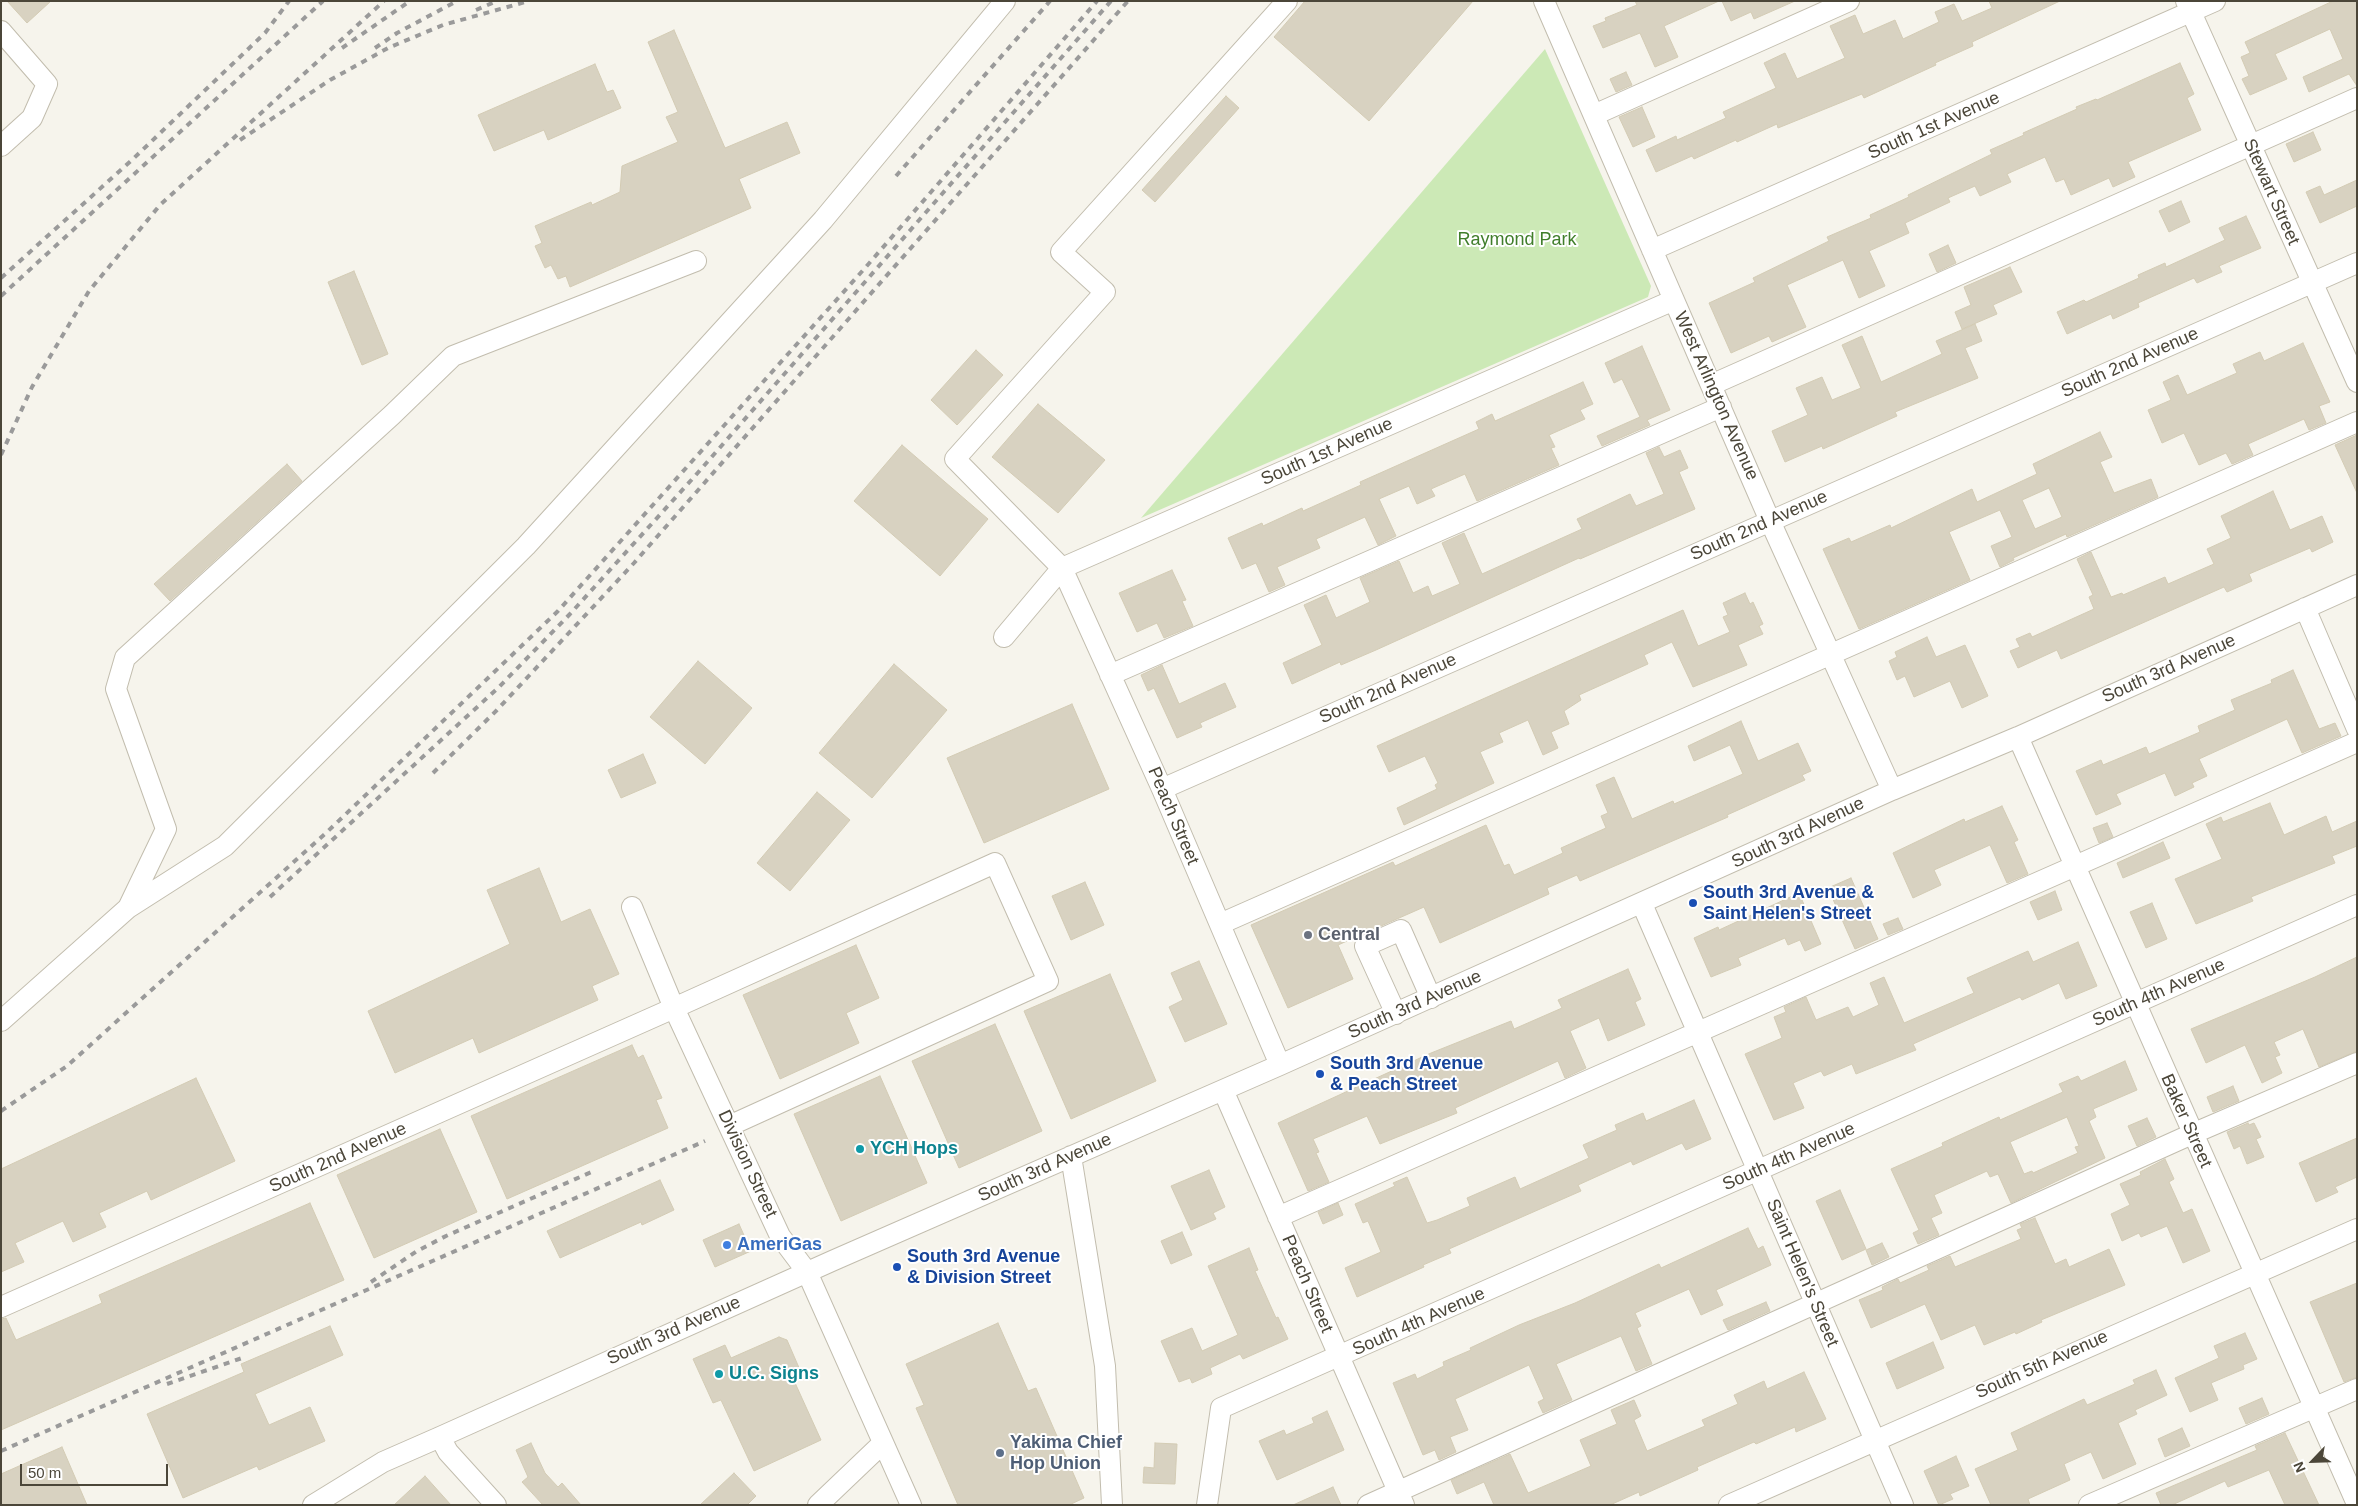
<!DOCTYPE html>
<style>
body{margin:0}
#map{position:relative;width:2358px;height:1506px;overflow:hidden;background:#f6f4ec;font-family:Arial,sans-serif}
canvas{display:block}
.frame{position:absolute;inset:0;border:2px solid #4b4639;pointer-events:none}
.north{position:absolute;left:2288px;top:1436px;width:50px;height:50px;-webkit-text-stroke:4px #fff;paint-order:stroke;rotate:246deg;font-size:14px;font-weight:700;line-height:20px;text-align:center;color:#4b4639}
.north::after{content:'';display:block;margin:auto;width:18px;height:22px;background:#4b4639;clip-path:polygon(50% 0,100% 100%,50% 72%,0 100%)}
.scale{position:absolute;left:20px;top:1464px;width:148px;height:22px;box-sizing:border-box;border:2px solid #4b4639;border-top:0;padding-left:6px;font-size:15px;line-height:18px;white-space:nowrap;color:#4b4639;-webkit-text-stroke:4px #fff;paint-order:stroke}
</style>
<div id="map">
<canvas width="2358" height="1506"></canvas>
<div class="frame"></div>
<div class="north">N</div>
<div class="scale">50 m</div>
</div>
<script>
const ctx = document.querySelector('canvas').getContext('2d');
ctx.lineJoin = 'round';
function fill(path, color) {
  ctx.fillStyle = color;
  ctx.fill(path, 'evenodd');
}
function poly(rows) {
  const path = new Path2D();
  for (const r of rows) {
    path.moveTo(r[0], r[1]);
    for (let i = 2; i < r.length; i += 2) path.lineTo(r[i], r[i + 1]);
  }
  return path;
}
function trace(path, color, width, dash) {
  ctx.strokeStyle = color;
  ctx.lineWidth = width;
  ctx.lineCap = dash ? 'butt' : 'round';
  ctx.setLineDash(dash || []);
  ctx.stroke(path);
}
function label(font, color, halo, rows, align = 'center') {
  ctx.font = font + ' Arial,sans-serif';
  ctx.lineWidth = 4;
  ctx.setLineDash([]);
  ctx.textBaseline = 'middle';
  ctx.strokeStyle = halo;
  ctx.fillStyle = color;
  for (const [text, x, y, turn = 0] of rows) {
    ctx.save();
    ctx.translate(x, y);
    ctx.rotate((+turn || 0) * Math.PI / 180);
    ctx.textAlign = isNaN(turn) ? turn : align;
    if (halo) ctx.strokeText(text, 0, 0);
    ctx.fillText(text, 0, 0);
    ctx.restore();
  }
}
fill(poly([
 [1545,49,1651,286,1648,297,1141,518]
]), '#cce9b6');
const building = poly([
 [7,1,51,1,27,23,7,1],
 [1305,1,1473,1,1369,121,1274,37,1305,1],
 [1635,1,1719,1,1664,26,1678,57,1655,67,1640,33,1603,48,1593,26,1606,21,1605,18,1637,5,1635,1],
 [1722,1,1795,1,1754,19,1751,12,1731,21,1722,1],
 [1989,1,2060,1,1972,42,1973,46,1935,63,1936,65,1864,98,1862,94,1778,128,1777,124,1737,142,1736,140,1694,159,1692,156,1656,172,1646,150,1676,136,1677,140,1726,118,1723,112,1776,88,1764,63,1785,53,1797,79,1845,58,1830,26,1855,15,1863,34,1895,20,1903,39,1939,22,1935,12,1954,4,1962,21,1992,8,1989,1],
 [2333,1,2357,1,2357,86,2349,74,2309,92,2303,77,2343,59,2330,29,2275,54,2287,79,2250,95,2242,79,2249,76,2241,57,2250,53,2245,42,2333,1],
 [674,30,725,148,787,122,800,153,739,179,751,208,570,287,566,276,558,279,551,265,545,268,535,246,542,243,535,226,591,202,592,205,620,192,622,166,678,142,666,117,678,112,648,42,674,30],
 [2180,63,2194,94,2187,98,2201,130,2128,162,2135,177,2113,187,2109,178,2071,195,2064,179,2056,182,2045,157,2007,174,2011,182,1980,196,1975,186,1948,198,1950,202,1905,223,1909,233,1869,251,1885,286,1859,298,1843,260,1787,285,1806,327,1772,342,1769,336,1731,353,1709,303,1755,282,1753,278,1829,241,1827,237,1871,218,1870,215,1909,197,1908,195,1992,154,1990,150,2024,135,2023,133,2077,109,2076,107,2096,99,2097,100,2180,63],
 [595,64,607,92,613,90,621,108,548,140,544,130,494,151,478,115,595,64],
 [1626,72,1632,85,1616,92,1610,79,1626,72],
 [1226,96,1239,108,1155,202,1142,190,1226,96],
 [1642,107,1655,137,1633,147,1619,117,1642,107],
 [2313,132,2321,150,2294,162,2286,144,2313,132],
 [2357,180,2357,206,2320,223,2306,192,2320,186,2324,195,2357,180],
 [2181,201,2190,222,2169,232,2159,211,2181,201],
 [2246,216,2261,248,2219,266,2222,272,2197,283,2194,278,2138,303,2139,307,2113,319,2111,314,2067,334,2057,312,2084,300,2086,302,2139,278,2138,275,2165,263,2166,267,2225,240,2219,228,2246,216],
 [1948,245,1956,263,1937,272,1929,254,1948,245],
 [2010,267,2022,292,1993,305,1997,314,1962,329,1955,312,1971,305,1964,287,2010,267],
 [354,271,388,354,362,365,328,282,354,271],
 [1975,324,1982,341,1965,348,1978,378,1895,412,1897,416,1823,449,1822,446,1785,462,1772,431,1808,415,1796,388,1822,377,1832,400,1861,388,1842,345,1862,336,1881,382,1942,354,1936,341,1975,324],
 [2303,343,2330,402,2319,406,2326,423,2309,430,2304,419,2248,444,2253,455,2232,464,2226,453,2199,465,2184,433,2162,443,2148,410,2171,400,2163,382,2178,375,2187,395,2237,373,2233,364,2260,352,2264,361,2303,343],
 [1642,346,1670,410,1647,420,1650,425,1602,446,1597,436,1640,417,1622,379,1614,383,1605,363,1642,346],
 [976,350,1003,375,957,425,931,400,976,350],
 [1583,382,1593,404,1580,410,1585,419,1549,435,1555,447,1551,448,1559,465,1477,501,1465,474,1431,489,1435,496,1417,504,1409,486,1379,499,1396,536,1378,545,1365,517,1316,539,1320,548,1277,567,1285,585,1269,592,1256,563,1242,569,1228,538,1262,523,1263,526,1302,508,1303,511,1361,485,1360,482,1479,429,1476,422,1492,414,1495,421,1583,382],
 [1038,404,1105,460,1058,513,992,457,1038,404],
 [2100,432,2112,457,2100,462,2114,493,2151,479,2158,497,2067,537,2066,534,2013,558,2014,560,2000,567,1991,546,2012,537,2000,510,1949,532,1970,580,1859,629,1823,549,1849,538,1851,542,1890,525,1891,528,1972,489,1977,502,2037,474,2033,464,2100,432],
 [2049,488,2062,517,2035,529,2022,500,2049,488],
 [2357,435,2357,493,2335,445,2357,435],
 [902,445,988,519,940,576,854,501,902,445],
 [1659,447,1664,457,1680,450,1688,468,1679,472,1695,509,1580,559,1579,558,1376,650,1341,665,1340,662,1292,684,1283,663,1322,645,1304,605,1326,595,1336,618,1370,602,1360,578,1399,561,1413,593,1428,586,1432,596,1460,584,1442,543,1464,533,1482,574,1582,529,1577,519,1630,494,1636,506,1664,494,1646,453,1659,447],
 [287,464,302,481,170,601,154,584,287,464],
 [2273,491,2290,530,2322,516,2333,542,2312,552,2310,548,2249,574,2252,581,2227,592,2224,587,2061,659,2057,650,2018,668,2010,651,2020,647,2016,639,2030,633,2032,637,2094,609,2089,597,2093,595,2077,559,2091,552,2111,597,2122,593,2123,595,2165,577,2168,584,2214,564,2207,549,2231,538,2221,516,2273,491],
 [1172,570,1186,600,1182,601,1193,626,1164,638,1157,623,1137,632,1119,593,1172,570],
 [1745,593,1750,604,1753,602,1763,624,1759,626,1763,634,1738,645,1747,665,1693,687,1672,642,1644,655,1648,664,1579,695,1581,700,1564,711,1569,724,1551,732,1558,748,1543,755,1528,720,1499,733,1503,742,1480,752,1494,783,1404,825,1397,808,1437,789,1435,785,1438,783,1425,756,1389,772,1377,746,1683,610,1698,646,1730,632,1723,617,1728,615,1723,603,1745,593],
 [1927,637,1936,657,1965,645,1988,696,1962,708,1950,681,1914,697,1905,676,1897,680,1889,661,1897,657,1895,652,1927,637],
 [698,661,752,708,705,764,650,717,698,661],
 [894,664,947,710,872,798,819,753,894,664],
 [1162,665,1179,704,1225,683,1236,707,1200,723,1202,727,1177,738,1154,688,1148,691,1141,675,1162,665],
 [2293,670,2319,729,2335,723,2341,736,2302,753,2287,719,2199,759,2207,776,2192,783,2194,787,2175,796,2165,773,2116,794,2121,804,2096,815,2076,771,2101,760,2103,765,2146,747,2149,754,2200,732,2198,726,2235,710,2231,700,2272,683,2271,680,2293,670],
 [1072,704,1109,789,984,843,947,758,1072,704],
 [1741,721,1758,761,1798,743,1811,771,1802,775,1805,780,1727,815,1728,817,1580,881,1577,875,1547,888,1549,894,1440,943,1424,907,1338,945,1353,979,1288,1008,1251,925,1393,862,1395,866,1486,825,1504,866,1509,864,1514,875,1563,853,1561,848,1606,828,1601,816,1608,813,1596,785,1614,777,1632,819,1673,801,1674,804,1743,774,1730,745,1694,761,1688,746,1741,721],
 [643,754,656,783,621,798,608,770,643,754],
 [817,792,850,820,790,891,757,863,817,792],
 [2270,803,2284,835,2326,816,2332,832,2357,821,2357,846,2332,856,2335,863,2251,897,2253,901,2196,924,2175,879,2222,859,2206,824,2221,817,2223,822,2270,803],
 [2002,806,2018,840,2014,842,2028,874,2007,883,1990,845,1934,870,1941,885,1913,898,1893,853,1964,819,1965,822,2002,806],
 [2107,823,2113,837,2099,843,2093,828,2107,823],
 [2163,842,2170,858,2123,878,2117,863,2163,842],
 [539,868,561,922,590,909,619,974,592,986,598,1000,479,1053,473,1038,395,1073,368,1011,510,944,487,890,539,868],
 [1851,878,1878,939,1855,949,1828,888,1851,878],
 [1085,882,1104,925,1071,940,1052,896,1085,882],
 [2055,891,2062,910,2038,920,2030,902,2055,891],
 [1799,893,1821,944,1805,951,1800,940,1788,945,1785,938,1738,958,1741,965,1711,977,1694,938,1718,927,1719,930,1799,893],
 [2152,903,2167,939,2146,948,2130,912,2152,903],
 [1898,918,1903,929,1888,935,1883,924,1898,918],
 [2078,942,2097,986,2066,999,2059,983,2022,1000,2020,997,1913,1044,1916,1050,1856,1074,1852,1064,1824,1076,1821,1071,1793,1083,1804,1108,1774,1120,1745,1054,1782,1038,1774,1017,1786,1012,1784,1007,1806,997,1816,1020,1848,1007,1853,1017,1879,1005,1870,983,1884,977,1904,1023,1974,993,1967,978,2028,951,2033,962,2078,942],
 [856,945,879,998,846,1013,859,1043,780,1079,743,995,856,945],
 [2357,957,2357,1051,2319,1067,2303,1029,2274,1042,2280,1055,2275,1057,2282,1073,2262,1083,2245,1045,2206,1063,2191,1029,2315,977,2357,957],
 [1199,961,1227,1024,1185,1042,1169,1007,1183,1000,1171,973,1199,961],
 [1628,969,1641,999,1635,1002,1645,1025,1608,1041,1599,1018,1570,1031,1586,1068,1565,1078,1558,1061,1455,1108,1457,1113,1380,1144,1367,1116,1313,1139,1319,1152,1316,1153,1329,1182,1308,1191,1278,1123,1431,1053,1511,1021,1514,1029,1562,1008,1558,1000,1628,969],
 [1110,974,1156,1081,1071,1119,1024,1011,1110,974],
 [995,1024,1042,1131,959,1168,912,1061,995,1024],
 [632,1045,638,1058,643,1055,662,1098,656,1100,668,1128,507,1199,471,1116,632,1045],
 [2125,1061,2137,1090,2093,1109,2096,1117,2089,1121,2105,1158,2011,1203,1998,1174,1990,1177,1987,1171,1934,1195,1942,1213,1931,1218,1939,1235,1918,1244,1913,1233,1919,1230,1891,1169,1943,1146,1942,1143,1977,1127,1999,1117,2000,1120,2063,1092,2059,1084,2078,1076,2081,1081,2125,1061],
 [2067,1117,2079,1146,2075,1147,2078,1153,2033,1173,2032,1171,2024,1174,2010,1142,2067,1117],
 [880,1076,927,1183,841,1221,794,1114,880,1076],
 [196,1078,235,1161,151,1200,147,1191,99,1213,106,1227,73,1242,63,1221,15,1243,24,1262,1,1272,1,1169,196,1078],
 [2233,1086,2239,1101,2213,1112,2207,1097,2233,1086],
 [1694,1100,1711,1139,1686,1150,1682,1143,1633,1165,1631,1161,1578,1185,1581,1191,1449,1249,1451,1253,1423,1265,1424,1267,1357,1297,1345,1268,1381,1252,1368,1221,1363,1223,1355,1204,1395,1186,1393,1183,1407,1177,1427,1223,1437,1220,1470,1206,1467,1198,1515,1177,1520,1189,1589,1158,1583,1145,1617,1130,1615,1125,1643,1113,1646,1121,1694,1100],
 [2147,1118,2156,1137,2137,1146,2128,1126,2147,1118],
 [2248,1123,2249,1125,2254,1123,2261,1137,2256,1139,2264,1157,2247,1164,2240,1146,2234,1149,2227,1132,2248,1123],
 [440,1129,477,1212,374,1258,337,1175,440,1129],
 [2357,1138,2357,1177,2335,1187,2338,1192,2316,1202,2299,1163,2357,1138],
 [2165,1159,2174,1179,2169,1182,2183,1213,2192,1209,2210,1251,2183,1263,2167,1226,2141,1237,2139,1233,2122,1241,2111,1214,2130,1205,2120,1184,2141,1175,2140,1172,2165,1159],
 [1209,1170,1225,1207,1213,1213,1216,1219,1191,1230,1171,1186,1209,1170],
 [660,1180,674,1210,642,1225,641,1222,560,1258,547,1231,660,1180],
 [1840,1190,1866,1249,1842,1260,1816,1201,1840,1190],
 [310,1203,344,1280,1,1430,1,1319,6,1318,16,1340,102,1303,99,1295,310,1203],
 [1338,1203,1343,1215,1323,1224,1318,1212,1338,1203],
 [2035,1218,2055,1264,2066,1259,2069,1267,2109,1249,2125,1285,2041,1320,2042,1322,2016,1334,2015,1332,1984,1345,1975,1325,1941,1340,1925,1304,1871,1328,1859,1300,1883,1290,1882,1287,1898,1279,1900,1283,1929,1270,1927,1266,1950,1256,1955,1267,2021,1239,2017,1230,2022,1228,2020,1224,2035,1218],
 [739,1224,751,1251,715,1267,703,1240,739,1224],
 [1748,1228,1758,1249,1763,1246,1771,1265,1716,1290,1723,1305,1701,1315,1689,1289,1635,1313,1641,1326,1637,1328,1652,1364,1636,1371,1621,1336,1556,1364,1572,1400,1543,1413,1538,1402,1544,1399,1529,1365,1455,1399,1468,1430,1450,1437,1456,1452,1439,1460,1435,1450,1423,1455,1393,1383,1415,1374,1417,1379,1444,1366,1443,1362,1471,1350,1470,1348,1519,1325,1575,1303,1659,1264,1661,1268,1748,1228],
 [1182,1232,1192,1255,1171,1264,1161,1241,1182,1232],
 [1882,1243,1889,1257,1872,1265,1866,1250,1882,1243],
 [1249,1248,1258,1270,1255,1271,1276,1318,1278,1317,1288,1339,1243,1359,1240,1354,1210,1368,1212,1374,1192,1383,1190,1378,1179,1382,1161,1341,1192,1328,1202,1351,1238,1335,1208,1266,1249,1248],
 [2357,1283,2357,1377,2344,1382,2310,1302,2357,1283],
 [1766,1302,1770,1311,1728,1330,1723,1320,1766,1302],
 [998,1323,1028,1391,1036,1388,1084,1498,1069,1505,958,1505,916,1408,924,1405,906,1364,998,1323],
 [330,1326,343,1355,255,1394,269,1425,310,1407,325,1441,259,1470,257,1466,183,1498,147,1414,244,1372,241,1364,330,1326],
 [2245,1333,2257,1359,2243,1365,2244,1369,2211,1383,2218,1400,2190,1412,2175,1378,2219,1358,2214,1346,2245,1333],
 [779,1337,787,1340,800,1370,791,1374,821,1440,754,1471,721,1400,713,1403,693,1359,725,1345,731,1358,779,1337],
 [1933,1342,1944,1368,1897,1389,1886,1363,1933,1342],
 [2156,1370,2167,1395,2135,1410,2137,1414,2118,1423,2136,1464,2103,1479,2091,1452,2064,1464,2070,1480,2028,1499,2030,1505,1991,1505,1975,1469,2018,1450,2011,1433,2084,1399,2087,1405,2135,1384,2133,1380,2156,1370],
 [1804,1372,1826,1419,1796,1432,1795,1427,1756,1444,1754,1442,1697,1467,1698,1470,1640,1496,1639,1492,1610,1505,1494,1505,1484,1482,1457,1494,1451,1480,1510,1454,1528,1493,1591,1466,1580,1440,1617,1424,1611,1410,1634,1400,1641,1416,1634,1420,1647,1451,1705,1426,1702,1420,1738,1404,1734,1395,1764,1381,1767,1389,1804,1372],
 [2262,1398,2269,1414,2246,1424,2239,1408,2262,1398],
 [1327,1411,1344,1450,1277,1480,1259,1441,1284,1430,1286,1435,1314,1423,1312,1418,1327,1411],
 [2182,1428,2190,1446,2165,1457,2158,1439,2182,1428],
 [2285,1433,2319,1505,2285,1505,2269,1470,2228,1487,2225,1481,2172,1505,2161,1505,2156,1493,2257,1450,2255,1446,2285,1433],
 [531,1443,545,1473,558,1487,562,1483,581,1505,543,1505,522,1482,528,1477,516,1450,531,1443],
 [1155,1443,1177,1444,1175,1484,1143,1483,1144,1467,1154,1468,1155,1443],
 [62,1447,87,1505,1,1505,1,1474,62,1447],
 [1956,1456,1969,1486,1950,1494,1953,1499,1939,1505,1924,1471,1956,1456],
 [734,1473,756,1496,747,1505,700,1505,734,1473],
 [425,1476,451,1505,394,1505,425,1476],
 [1333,1487,1341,1505,1293,1505,1333,1487]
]);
fill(building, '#d8d2c1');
trace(building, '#d3cbb4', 1);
const minor = poly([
 [1544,1,1770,521,1892,790],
 [2186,1,2357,382],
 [1,31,47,84,32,118,1,146],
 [1594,115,1849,1],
 [1652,250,2215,1],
 [1711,385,2357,98],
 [2305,608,2357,729],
 [1004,637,1062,568,1674,300],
 [1110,675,1721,407],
 [2018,737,2357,1504],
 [1162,789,2357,263],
 [1642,904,1903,1505],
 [632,907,674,1008,780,1236,807,1272,911,1505],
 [128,908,166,829,116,689,125,658,392,415,453,356,696,261],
 [1220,924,2357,422],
 [1396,1014,1365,946,1401,930,1431,998],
 [1,1021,128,908,225,846,526,546,823,220,1005,1],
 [1280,1065,1162,789,1062,568,955,459,1105,292,1061,252,1287,1],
 [1223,1090,1404,1505],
 [1071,1156,1105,1366,1112,1505],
 [1278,1217,2357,742],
 [1,1307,674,1008,995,863,1048,981,729,1126],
 [440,1437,448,1452,496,1505],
 [313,1505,383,1462,440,1437,832,1261,1280,1065,1892,790,2018,737,2357,585],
 [818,1505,883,1443],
 [1207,1505,1221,1408,2357,905],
 [1368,1505,2192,1134,2357,1063],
 [1729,1505,2357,1229],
 [2089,1505,2357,1389]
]);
trace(minor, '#c2bdae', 22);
trace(minor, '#fff', 20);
trace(poly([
 [476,10,497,1],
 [342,48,410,1],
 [375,48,397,33,457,1],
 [240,140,330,80,388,48,443,25,529,1],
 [896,176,1050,1],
 [1,278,133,159,265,33,289,1],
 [1,296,323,1],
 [1,455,32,387,89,291,160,205,384,1],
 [433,773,497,710,634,563,1128,1],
 [270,897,499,687,570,614,695,476,1111,1],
 [1,1111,67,1066,326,833,558,611,865,268,1097,1],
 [371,1282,417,1251,446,1236,596,1170],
 [167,1384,245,1357],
 [1,1451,705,1141]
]), '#9a9a9a', 4, [6, 6]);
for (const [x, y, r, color] of [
 [1693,903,5,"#1a4fb4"],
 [1308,935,5,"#6b7280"],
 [1320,1074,5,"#1a4fb4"],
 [860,1149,5,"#0f9aa8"],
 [727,1245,5,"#3f7fe0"],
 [897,1267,5,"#1a4fb4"],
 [719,1374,5,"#0f9aa8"],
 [1000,1453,5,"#5c6f8a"]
]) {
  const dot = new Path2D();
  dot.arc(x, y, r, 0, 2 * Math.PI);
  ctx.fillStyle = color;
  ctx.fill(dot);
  trace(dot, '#fff', 2);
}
label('18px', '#4b4639', '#fff', [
 ["South 1st Avenue",1934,126,-24],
 ["Stewart Street",2271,192,66],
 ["South 2nd Avenue",2130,363,-24],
 ["West Arlington Avenue",1716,396,66],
 ["South 1st Avenue",1327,452,-24],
 ["South 2nd Avenue",1759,526,-24],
 ["South 3rd Avenue",2169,669,-24],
 ["South 2nd Avenue",1388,689,-24],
 ["Peach Street",1173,816,67],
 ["South 3rd Avenue",1798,833,-25],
 ["South 4th Avenue",2159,993,-24],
 ["South 3rd Avenue",1415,1005,-24],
 ["Baker Street",2186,1121,66],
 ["South 4th Avenue",1789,1157,-24],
 ["South 2nd Avenue",338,1158,-24],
 ["Division Street",747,1164,65],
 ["South 3rd Avenue",1045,1168,-24],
 ["Saint Helen's Street",1802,1273,67],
 ["Peach Street",1307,1284,67],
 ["South 4th Avenue",1419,1322,-24],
 ["South 3rd Avenue",674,1331,-24],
 ["South 5th Avenue",2042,1365,-24]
]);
label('18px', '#407e2b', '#fff', [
 ["Raymond Park",1517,240]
]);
label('bold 18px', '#164399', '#fff', [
 ["South 3rd Avenue &",1703,893],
 ["Saint Helen's Street",1703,914],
 ["South 3rd Avenue",1330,1064],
 ["& Peach Street",1330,1085],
 ["South 3rd Avenue",907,1257],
 ["& Division Street",907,1278]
], 'left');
label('bold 18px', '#5b616d', '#fff', [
 ["Central",1318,935]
], 'left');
label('bold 18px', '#0d838f', '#fff', [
 ["YCH Hops",870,1149],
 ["U.C. Signs",729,1374]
], 'left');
label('bold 18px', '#366cbe', '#fff', [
 ["AmeriGas",737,1245]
], 'left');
label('bold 18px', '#4e5e75', '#fff', [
 ["Yakima Chief",1010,1443],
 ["Hop Union",1010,1464]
], 'left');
</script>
